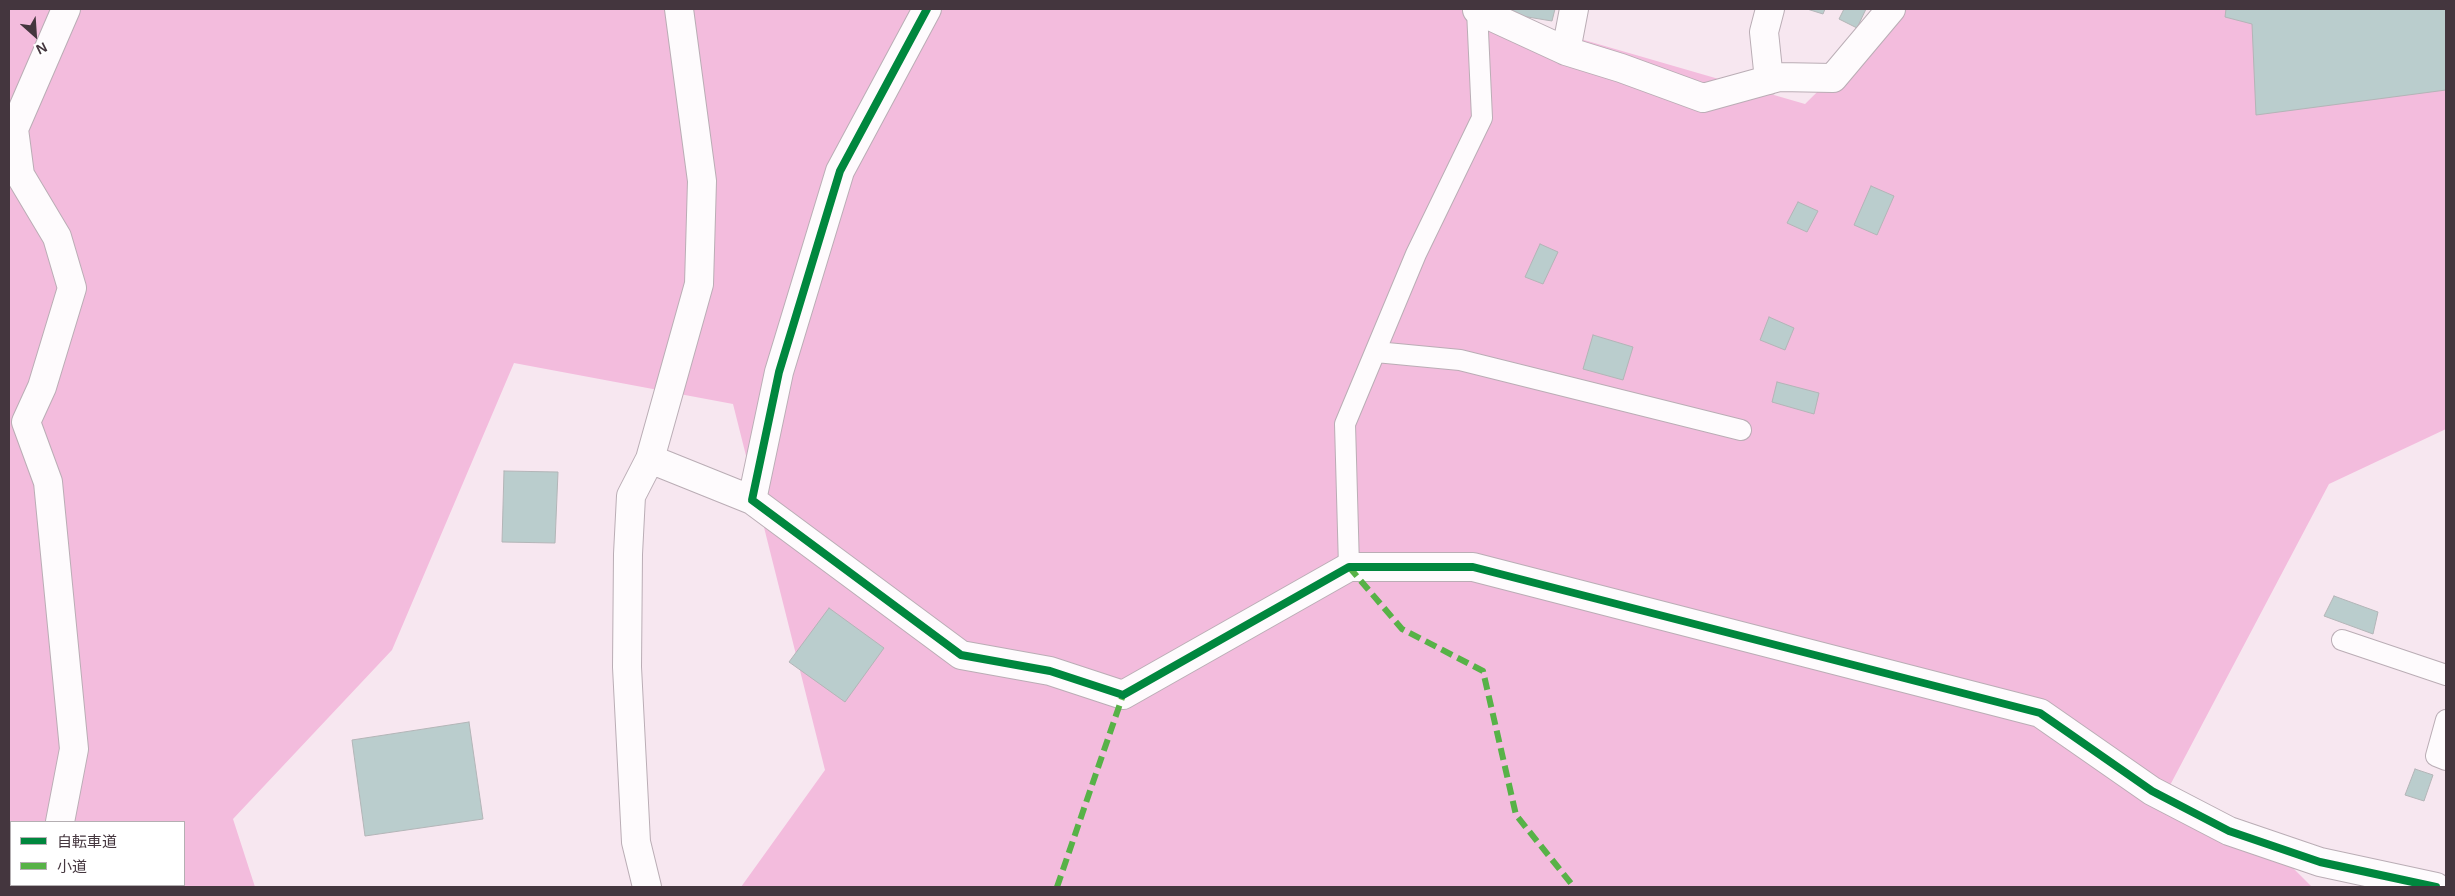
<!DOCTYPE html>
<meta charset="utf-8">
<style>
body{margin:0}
#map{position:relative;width:2455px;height:896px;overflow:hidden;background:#f7e7f0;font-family:Helvetica,"Noto Sans JP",sans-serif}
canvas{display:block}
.frame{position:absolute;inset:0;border:10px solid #44363e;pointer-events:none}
.legend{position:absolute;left:10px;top:821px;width:175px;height:65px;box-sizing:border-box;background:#fff;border:1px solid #b4afb2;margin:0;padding:6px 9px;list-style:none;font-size:15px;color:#44363e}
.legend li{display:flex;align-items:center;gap:10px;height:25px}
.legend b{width:25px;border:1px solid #b4afb2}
.north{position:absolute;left:10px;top:10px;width:50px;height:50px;-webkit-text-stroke:4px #fff;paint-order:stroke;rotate:154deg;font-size:14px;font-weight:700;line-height:20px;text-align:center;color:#44363e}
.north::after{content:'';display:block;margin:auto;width:18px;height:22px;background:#44363e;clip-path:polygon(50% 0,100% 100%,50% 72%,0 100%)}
</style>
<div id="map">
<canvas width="2455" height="896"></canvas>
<div class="frame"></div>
<ul class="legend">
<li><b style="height:6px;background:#00873e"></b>自転車道</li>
<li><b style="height:6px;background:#57b247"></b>小道</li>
</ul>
<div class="north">N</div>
</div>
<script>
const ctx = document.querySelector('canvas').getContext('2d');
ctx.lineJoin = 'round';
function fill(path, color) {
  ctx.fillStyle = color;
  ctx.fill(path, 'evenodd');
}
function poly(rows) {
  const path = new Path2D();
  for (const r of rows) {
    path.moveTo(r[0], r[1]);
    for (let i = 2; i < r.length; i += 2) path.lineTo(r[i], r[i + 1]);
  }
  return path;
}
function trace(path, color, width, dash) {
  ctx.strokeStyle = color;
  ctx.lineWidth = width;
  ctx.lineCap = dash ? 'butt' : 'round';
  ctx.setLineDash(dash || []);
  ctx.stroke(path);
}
fill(poly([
 [9,9,1477,9,1805,104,1901,9,2446,9,2446,429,2329,484,2158,808,2286,861,2312,887,741,887,825,770,733,404,514,363,392,650,233,819,255,887,9,887],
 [11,822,184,822,184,885,11,885]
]), '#f3bcdd');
const building = poly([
 [1498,9,1555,9,1552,21,1497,12,1498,9],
 [1807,9,1825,9,1823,14,1807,9],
 [1844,9,1866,9,1857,28,1839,19,1844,9],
 [2226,9,2446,9,2446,90,2256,115,2252,24,2225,17,2226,9],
 [1871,186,1894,196,1877,235,1854,225,1871,186],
 [1798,202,1818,211,1807,232,1787,223,1798,202],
 [1540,244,1558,252,1543,284,1525,277,1540,244],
 [1769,317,1794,328,1785,350,1760,340,1769,317],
 [1593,335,1633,347,1623,380,1583,369,1593,335],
 [1777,382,1819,393,1814,414,1772,402,1777,382],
 [504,471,558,472,555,543,502,542,504,471],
 [2334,596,2378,612,2373,634,2324,616,2334,596],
 [829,608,884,648,845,702,789,662,829,608],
 [469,722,483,819,365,836,352,740,469,722],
 [2415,769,2433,775,2424,801,2405,795,2415,769]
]);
fill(building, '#bacdcd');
trace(building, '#b3b5b7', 1);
const lane = poly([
 [1376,352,1460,360,1741,430],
 [1349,567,1345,424,1416,254,1482,118,1477,10],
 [2342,640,2446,675],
 [2446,720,2436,756,2446,760]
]);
const street = poly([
 [927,9,840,171,779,372,752,500,961,655,1050,671,1123,695,1349,567,1473,567,2040,713,2152,791,2229,831,2320,862,2436,887],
 [1477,10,1566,51,1621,68,1703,98,1779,77,1833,78,1891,9],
 [1566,51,1574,9],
 [1769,80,1764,32,1770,9],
 [650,459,752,500],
 [60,822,74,749,48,482,26,422,42,387,72,288,57,237,20,175,14,129,66,9],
 [32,887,33,885],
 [647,887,636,842,627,667,628,554,631,496,650,459,699,284,702,181,679,9]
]);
trace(lane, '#baadb5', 22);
trace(street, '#baadb5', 30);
trace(lane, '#fefbfd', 20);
trace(street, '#fefbfd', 28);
trace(poly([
 [1477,10,1477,9],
 [1349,567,1402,629,1483,671,1516,815,1574,887],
 [1057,887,1123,695]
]), '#57b247', 6, [12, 6]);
trace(poly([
 [927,9,840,171,779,372,752,500,961,655,1050,671,1123,695,1349,567,1473,567,2040,713,2152,791,2229,831,2320,862,2436,887]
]), '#00873e', 8);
</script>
